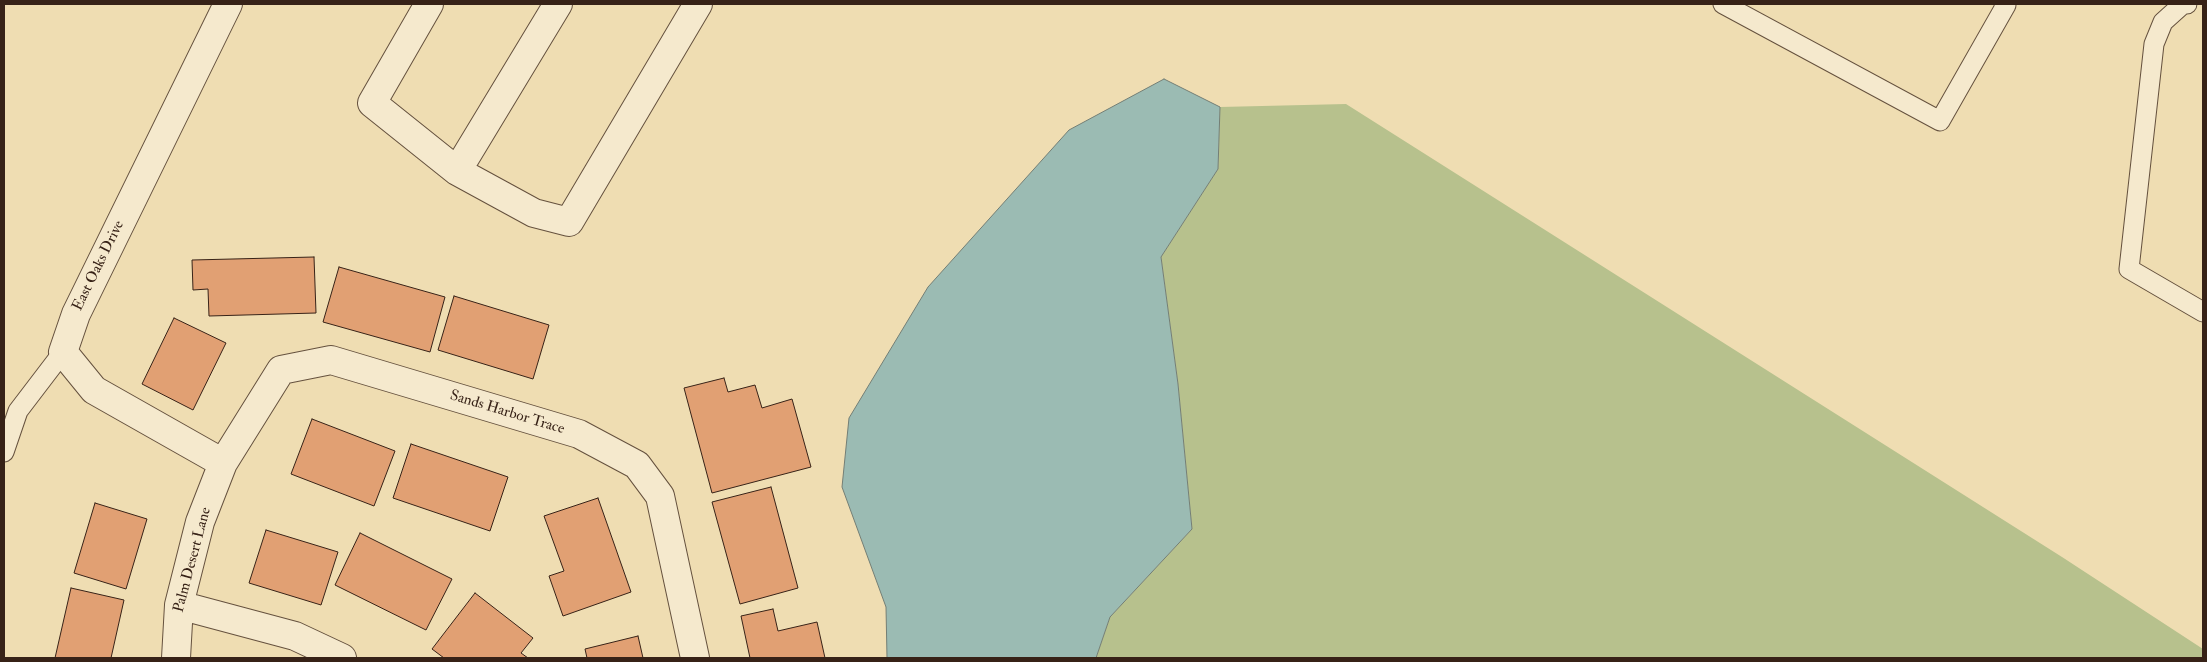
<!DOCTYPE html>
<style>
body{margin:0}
#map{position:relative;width:2207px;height:662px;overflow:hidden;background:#efddb2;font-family:"IM FELL Double Pica",serif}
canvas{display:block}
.frame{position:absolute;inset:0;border:5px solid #372217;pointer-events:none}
</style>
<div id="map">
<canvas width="2207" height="662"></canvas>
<div class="frame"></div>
</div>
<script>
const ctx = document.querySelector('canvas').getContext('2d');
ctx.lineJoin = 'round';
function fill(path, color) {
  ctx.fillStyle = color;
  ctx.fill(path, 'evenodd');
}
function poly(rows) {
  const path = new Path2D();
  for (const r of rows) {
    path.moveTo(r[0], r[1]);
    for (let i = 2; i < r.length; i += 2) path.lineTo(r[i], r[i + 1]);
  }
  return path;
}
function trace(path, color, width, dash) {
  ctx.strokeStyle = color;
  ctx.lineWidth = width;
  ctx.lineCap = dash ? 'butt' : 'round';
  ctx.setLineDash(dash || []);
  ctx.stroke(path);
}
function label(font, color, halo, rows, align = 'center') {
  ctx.font = font + ' "IM FELL Double Pica",serif';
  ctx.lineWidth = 4.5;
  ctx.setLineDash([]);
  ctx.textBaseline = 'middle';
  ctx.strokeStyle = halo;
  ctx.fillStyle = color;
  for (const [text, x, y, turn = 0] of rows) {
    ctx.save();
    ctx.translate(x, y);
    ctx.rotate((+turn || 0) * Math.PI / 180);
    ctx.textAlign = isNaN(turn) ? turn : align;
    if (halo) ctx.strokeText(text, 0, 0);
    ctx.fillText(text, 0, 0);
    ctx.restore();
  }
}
fill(poly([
 [1346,104,2062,557,2203,649,2203,658,1096,658,1110,617,1192,529,1178,384,1161,257,1218,169,1220,107]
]), '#b7c18d');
const water = poly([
 [1164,79,1220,107,1218,169,1161,257,1178,384,1192,529,1110,617,1096,658,887,658,886,607,842,487,849,418,928,287,1069,130,1164,79]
]);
fill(water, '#9bbbb3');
trace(water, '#737e75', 1);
const building = poly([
 [314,257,316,313,209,316,208,289,193,290,192,260,314,257],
 [339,267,445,297,430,352,323,322,339,267],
 [454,296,549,325,533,379,438,350,454,296],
 [174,318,226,343,193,410,142,384,174,318],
 [724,378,728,392,755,385,762,408,792,399,811,467,712,493,684,388,724,378],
 [312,419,395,451,374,506,291,474,312,419],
 [411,444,508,477,490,531,393,498,411,444],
 [771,487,798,588,740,604,712,502,771,487],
 [598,498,631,592,563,616,549,576,564,571,544,516,598,498],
 [95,503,147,519,126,589,74,573,95,503],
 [266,530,338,552,321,605,249,583,266,530],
 [360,533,452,579,426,630,335,585,360,533],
 [71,588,124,600,111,658,55,658,71,588],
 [475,593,533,638,521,653,528,658,444,658,432,649,475,593],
 [773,609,778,631,817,622,825,658,750,658,741,616,773,609],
 [638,636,643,658,587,658,585,649,638,636]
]);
fill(building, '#e1a073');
trace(building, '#372217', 1);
const lane = poly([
 [1723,4,1940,121,2006,5,2004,4],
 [2187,4,2183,4,2163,22,2154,44,2129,269,2203,312],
 [4,452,18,411,63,352]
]);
const street = poly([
 [429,4,372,103,457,171,534,213,569,222,698,4],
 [457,171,558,4],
 [223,463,94,390,63,352,76,314,228,4],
 [179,605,295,636,342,658],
 [176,658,179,605,200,522,223,463,281,370,331,360,579,434,637,465,660,496,695,658]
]);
trace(lane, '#65513e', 21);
trace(street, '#65513e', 30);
trace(lane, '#f5e9cd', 19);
trace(street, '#f5e9cd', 28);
label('15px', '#372217', '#f5e9cd', [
 ["East Oaks Drive",99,266,-64],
 ["Sands Harbor Trace",507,413,17],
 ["Palm Desert Lane",193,560,-75]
]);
</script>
